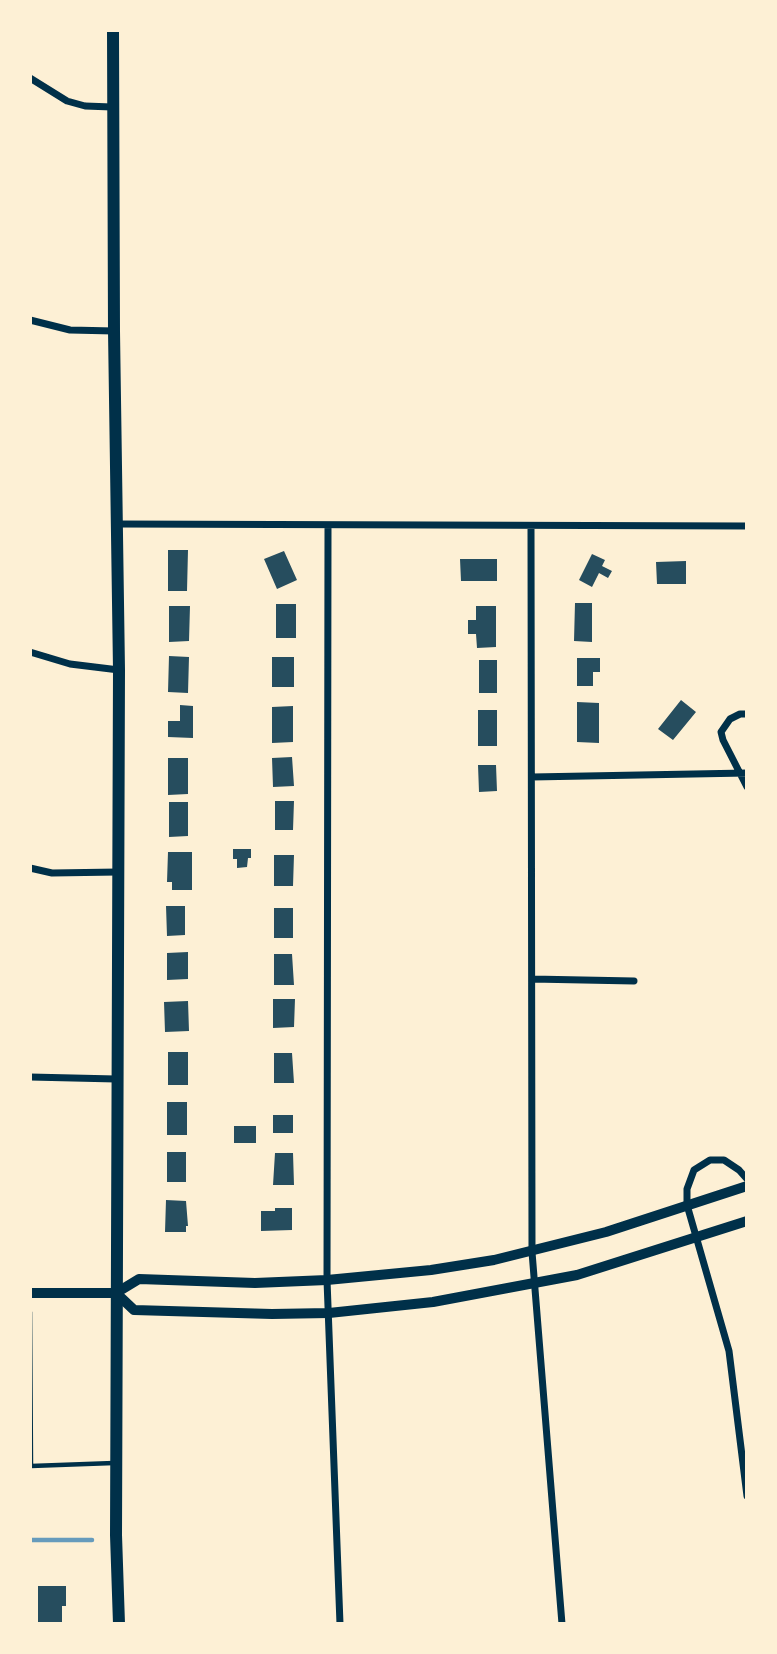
<!DOCTYPE html>
<style>
body{margin:0}
#map{position:relative;width:777px;height:1654px;overflow:hidden;background:#fdf0d5;font-family:"PT Sans Narrow",sans-serif}
canvas{display:block}
.frame{position:absolute;inset:0;border:32px solid #fdf0d5;pointer-events:none}
</style>
<div id="map">
<canvas width="777" height="1654"></canvas>
<div class="frame"></div>
</div>
<script>
const ctx = document.querySelector('canvas').getContext('2d');
ctx.lineJoin = 'round';
function poly(rows) {
  const path = new Path2D();
  for (const r of rows) {
    path.moveTo(r[0], r[1]);
    for (let i = 2; i < r.length; i += 2) path.lineTo(r[i], r[i + 1]);
  }
  return path;
}
function trace(path, color, width, dash) {
  ctx.strokeStyle = color;
  ctx.lineWidth = width;
  ctx.lineCap = dash ? 'butt' : 'round';
  ctx.setLineDash(dash || []);
  ctx.stroke(path);
}
function fill(path, color) {
  ctx.fillStyle = color;
  ctx.fill(path, 'evenodd');
}
trace(poly([
 [30,1540,92,1540]
]), '#669bbc', 4.5);
fill(poly([
 [168,550,188,550,187,591,168,591],
 [284,551,297,580,277,589,264,559],
 [592,554,605,560,602,566,612,571,608,578,599,573,592,587,579,580],
 [460,559,497,559,497,581,461,581],
 [686,561,686,584,657,584,656,562],
 [575,603,592,603,592,642,574,641],
 [276,604,296,604,296,638,276,638],
 [169,606,190,606,189,641,169,642],
 [476,606,496,606,496,647,477,648,476,634,468,634,468,620,476,620],
 [169,656,189,657,188,693,168,692],
 [272,657,294,657,294,687,272,687],
 [577,658,600,658,600,672,593,672,593,686,577,686],
 [479,660,497,660,497,693,479,693],
 [681,700,696,712,673,740,658,729],
 [577,702,599,703,599,743,577,742],
 [180,705,193,706,193,738,168,737,168,721,180,721],
 [293,706,293,742,272,743,272,707],
 [478,710,497,710,497,746,478,746],
 [292,757,294,786,273,787,272,758],
 [168,758,188,758,188,794,168,795],
 [478,765,496,765,497,791,479,792],
 [275,801,294,801,293,830,275,830],
 [169,802,188,802,188,836,169,837],
 [233,849,251,849,251,858,248,858,247,867,237,868,237,859,233,859],
 [168,852,192,852,192,890,172,890,172,882,167,882],
 [274,855,294,855,293,886,274,886],
 [166,906,185,906,185,935,167,936],
 [274,908,293,908,293,938,274,938],
 [188,952,188,979,167,980,167,953],
 [274,954,292,954,294,985,274,985],
 [273,999,295,999,294,1027,273,1028],
 [188,1001,189,1031,165,1032,164,1002],
 [168,1052,188,1052,188,1085,168,1085],
 [274,1053,292,1053,294,1083,274,1083],
 [167,1102,187,1102,187,1135,167,1135],
 [273,1115,293,1115,293,1133,273,1133],
 [234,1126,256,1126,256,1143,234,1143],
 [167,1152,186,1152,186,1182,167,1182],
 [275,1153,293,1153,294,1185,273,1185],
 [166,1200,186,1201,188,1226,186,1226,186,1232,165,1232],
 [275,1208,292,1208,292,1230,261,1231,261,1211,275,1211],
 [38,1586,66,1586,66,1606,62,1606,62,1624,38,1624]
]), '#264d5e');
trace(poly([
 [30,1312,31,1466,114,1463]
]), '#003049', 4.5);
trace(poly([
 [30,78,67,101,85,106,112,107],
 [30,320,70,330,114,331],
 [117,524,747,526],
 [328,525,327,1280,340,1624],
 [531,526,532,1252,562,1624],
 [30,652,70,664,119,670],
 [747,714,740,714,730,719,721,732,723,740,747,787],
 [532,777,747,773],
 [30,868,52,873,118,872],
 [532,979,634,981],
 [30,1077,116,1079],
 [747,1179,739,1170,724,1160,710,1160,694,1170,687,1189,687,1205,729,1351,747,1496]
]), '#003049', 7);
trace(poly([
 [30,1293,116,1293],
 [116,1293,134,1310,272,1314,329,1313,433,1302,577,1275,747,1221],
 [116,1293,139,1279,255,1283,327,1280,431,1270,494,1260,606,1232,747,1186]
]), '#003049', 10);
trace(poly([
 [113,30,114,331,119,670,116,1535,119,1624]
]), '#003049', 12);
</script>
